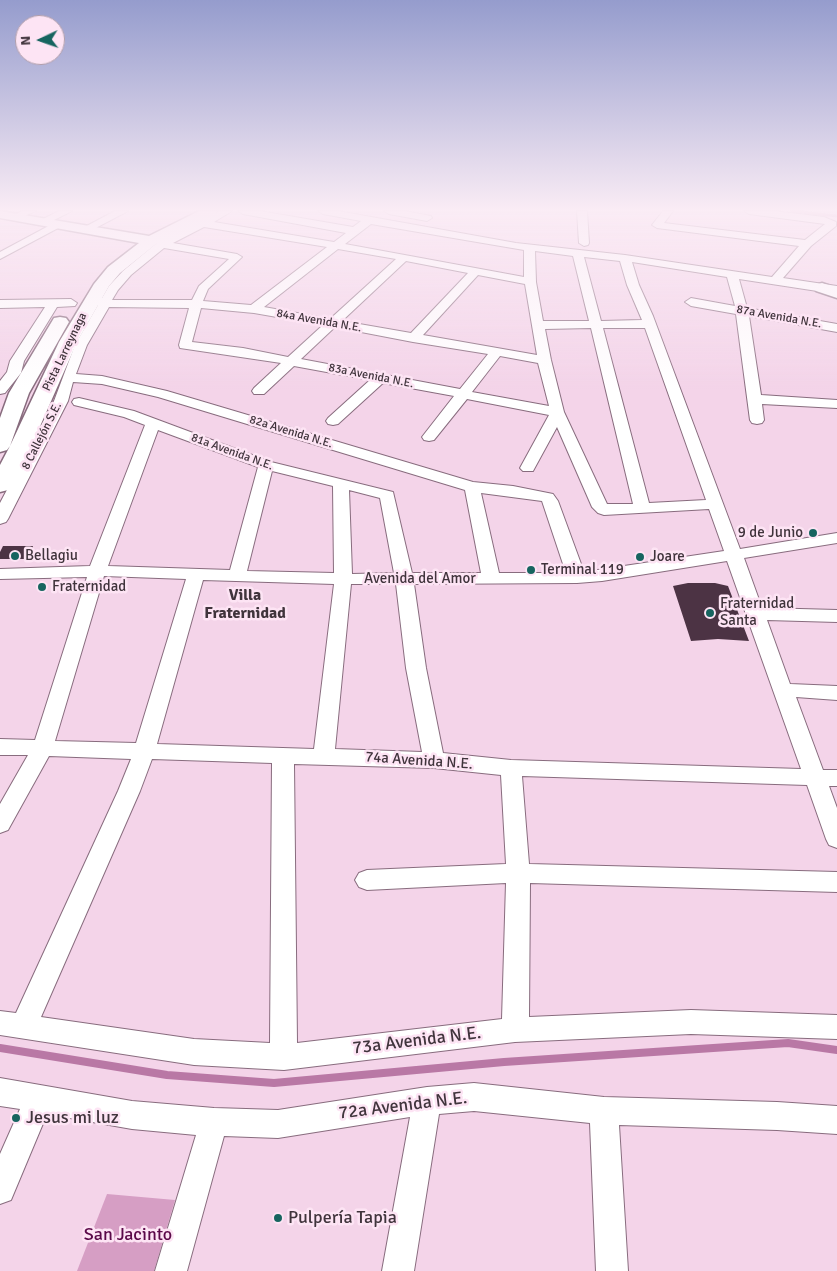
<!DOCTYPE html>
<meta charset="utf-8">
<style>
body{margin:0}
#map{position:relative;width:837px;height:1271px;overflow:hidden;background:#f4d4e9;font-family:Signika,sans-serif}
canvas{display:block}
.north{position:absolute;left:15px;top:15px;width:50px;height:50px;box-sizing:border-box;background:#fde4f4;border:1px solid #b19eaa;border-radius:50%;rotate:267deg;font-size:14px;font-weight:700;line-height:20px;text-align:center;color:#40343c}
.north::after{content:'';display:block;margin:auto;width:18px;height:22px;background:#16645f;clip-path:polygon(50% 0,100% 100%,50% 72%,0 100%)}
</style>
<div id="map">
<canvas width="837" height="1271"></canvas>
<div class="north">N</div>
</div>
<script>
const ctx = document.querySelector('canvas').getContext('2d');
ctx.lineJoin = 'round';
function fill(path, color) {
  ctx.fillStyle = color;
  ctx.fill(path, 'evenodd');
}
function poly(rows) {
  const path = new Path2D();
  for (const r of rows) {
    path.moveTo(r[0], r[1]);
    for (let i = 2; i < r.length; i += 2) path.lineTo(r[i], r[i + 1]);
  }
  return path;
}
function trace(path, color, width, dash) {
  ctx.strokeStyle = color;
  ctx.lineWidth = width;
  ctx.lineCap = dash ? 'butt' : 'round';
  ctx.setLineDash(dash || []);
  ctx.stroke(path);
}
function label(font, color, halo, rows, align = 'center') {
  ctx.font = font + ' Signika,sans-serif';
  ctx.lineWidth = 5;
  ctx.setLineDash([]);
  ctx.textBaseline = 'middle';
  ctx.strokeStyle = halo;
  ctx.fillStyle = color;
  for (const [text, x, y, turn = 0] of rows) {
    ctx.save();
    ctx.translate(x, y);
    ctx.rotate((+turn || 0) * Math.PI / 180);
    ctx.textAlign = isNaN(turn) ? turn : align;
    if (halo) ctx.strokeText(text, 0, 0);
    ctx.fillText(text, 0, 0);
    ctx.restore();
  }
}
fill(poly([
 [107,1194,175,1200,154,1271,77,1271]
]), '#d69ec4');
trace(poly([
 [792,211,837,216]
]), '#b978a5', 3);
trace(poly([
 [0,1048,167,1075,274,1083,504,1062,788,1043,837,1050]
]), '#b978a5', 8);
fill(poly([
 [3,546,33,546,28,559,0,559,0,552],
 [688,583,715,583,728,586,749,641,718,639,691,641,673,586]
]), '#4c3344');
const street = poly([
 [22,211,36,211,15,220,10,217,22,211],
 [59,211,72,211,46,224,42,225,37,222,59,211],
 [115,211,128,211,88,232,84,233,79,230,115,211],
 [219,211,232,211,214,222,334,242,346,233,243,214,238,211,260,211,353,227,361,221,323,214,318,211,338,211,516,243,625,255,772,277,799,246,657,228,652,225,663,211,673,211,664,223,805,240,825,224,749,214,744,211,774,211,824,217,836,222,836,226,811,246,783,278,837,286,837,294,739,279,747,308,837,324,837,332,749,316,761,395,837,400,837,408,762,404,764,420,762,423,757,424,752,423,750,420,736,314,691,306,685,302,691,298,735,306,727,277,632,262,639,285,653,316,740,549,837,533,837,543,744,558,762,608,837,610,837,622,767,620,790,684,837,686,837,700,796,697,823,770,837,770,837,786,829,786,837,808,837,848,829,845,826,839,807,785,522,776,529,864,837,872,837,892,530,883,529,1017,691,1010,837,1015,837,1039,691,1034,515,1042,284,1070,194,1065,0,1035,0,1011,16,1013,118,791,131,759,49,756,8,830,0,833,0,804,28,755,0,755,0,739,35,740,87,577,0,579,0,569,90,566,145,425,124,417,74,405,72,402,74,399,79,398,134,411,271,462,393,492,412,573,481,573,465,490,158,397,102,384,73,382,68,401,8,519,6,522,0,524,0,503,54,401,75,345,98,305,88,301,86,298,88,295,92,294,102,298,109,286,123,271,158,242,219,211],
 [371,224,524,250,524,277,345,244,371,224],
 [204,227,327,247,251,305,203,301,208,289,242,257,237,254,173,243,204,227],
 [164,248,229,259,199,286,192,300,112,300,118,290,131,275,164,248],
 [338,249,396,259,330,319,264,307,338,249],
 [535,251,573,256,589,321,543,321,536,282,535,251],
 [584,257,620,261,627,285,642,320,601,321,584,257],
 [406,261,468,273,411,333,342,321,406,261],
 [478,275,525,284,537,355,423,335,478,275],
 [109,307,189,308,179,345,180,348,281,363,254,388,252,391,254,394,264,394,294,366,370,380,328,418,326,421,328,424,333,425,338,424,383,383,454,396,422,437,424,440,429,441,434,440,467,399,549,415,520,468,523,471,533,471,557,427,592,507,598,513,604,515,709,509,724,551,584,572,558,501,553,494,513,486,473,482,167,391,102,376,76,374,87,345,109,307],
 [201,308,254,313,323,325,288,357,243,348,192,342,201,308],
 [335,327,413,342,488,354,460,389,301,359,335,327],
 [591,328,633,504,607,504,564,412,551,360,545,329,591,328],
 [603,328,645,328,706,500,649,503,603,328],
 [500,356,538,363,549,406,472,392,500,356],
 [158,430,258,467,230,570,108,566,158,430],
 [272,471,333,486,334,573,247,571,272,471],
 [349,490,380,498,394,573,352,574,349,490],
 [481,493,542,501,566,573,499,573,481,493],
 [727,561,801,769,511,760,443,753,426,668,414,584,577,583,602,581,727,561],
 [104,576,186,579,136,743,55,741,104,576],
 [203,580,334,584,314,749,157,744,203,580],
 [351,584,396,584,406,668,422,752,335,749,351,584],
 [152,759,272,763,270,1043,194,1039,41,1017,140,791,152,759],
 [294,764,434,768,501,775,506,864,367,870,359,873,355,880,359,887,367,890,506,883,502,1019,297,1043,294,764],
 [384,211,405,211,431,216,432,218,427,221,389,214,384,211],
 [577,211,587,211,589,243,588,245,584,246,579,243,577,211],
 [56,222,61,225,60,227,0,259,0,252,56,222],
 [71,299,77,303,75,306,57,307,24,361,21,373,5,393,0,394,0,381,7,372,10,361,45,307,0,308,0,300,71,299],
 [0,1078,132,1101,214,1108,278,1110,427,1087,474,1083,604,1097,777,1102,837,1106,837,1134,777,1130,619,1125,628,1271,596,1271,590,1123,474,1111,439,1114,414,1271,382,1271,410,1117,278,1138,224,1136,187,1271,155,1271,196,1135,132,1129,47,1114,11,1200,0,1204,0,1154,20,1109,0,1106,0,1078]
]);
const secondary = poly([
 [0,211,149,236,199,211,217,211,215,214,156,244,120,273,109,286,77,342,34,440,11,485,8,490,0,492,0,465,10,446,7,450,0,452,0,418,9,393,54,318,60,317,66,318,69,322,29,393,10,446,59,342,94,284,108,267,139,243,0,218,0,211],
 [822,283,837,288,837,298,816,291,814,288,816,285,822,283]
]);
trace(street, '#886c7e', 2);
trace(secondary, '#886c7e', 3);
fill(street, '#fff');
fill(secondary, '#fff');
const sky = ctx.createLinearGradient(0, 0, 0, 389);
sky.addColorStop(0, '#959ccd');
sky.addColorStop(0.54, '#faecf5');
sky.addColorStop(1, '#faecf500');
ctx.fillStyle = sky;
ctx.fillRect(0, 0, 837, 389);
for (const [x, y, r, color] of [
 [813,533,5,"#16645f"],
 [15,556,5,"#16645f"],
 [640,557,5,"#16645f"],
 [531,570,5,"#16645f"],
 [42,587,5,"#16645f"],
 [710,613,5,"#16645f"],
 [16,1118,5,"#16645f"],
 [278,1218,5,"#16645f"]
]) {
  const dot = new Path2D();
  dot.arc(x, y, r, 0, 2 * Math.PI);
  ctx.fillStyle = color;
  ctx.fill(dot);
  trace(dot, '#fde4f4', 2);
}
label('12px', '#40343c', '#fde4f4', [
 ["87a Avenida N.E.",779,317,10],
 ["84a Avenida N.E.",319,321,10],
 ["Pista Larreynaga",65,352,-64],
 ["83a Avenida N.E.",371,376,11],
 ["82a Avenida N.E.",291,432,17],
 ["8 Callejón S.E.",42,436,-63],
 ["81a Avenida N.E.",232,452,20]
]);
label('15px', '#40343c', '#fde4f4', [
 ["9 de Junio",803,533,"right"],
 ["Bellagiu",25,556],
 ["Joare",650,557],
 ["Terminal 119",541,570],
 ["Fraternidad",52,587],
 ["Fraternidad",720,604],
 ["Santa",720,621]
], 'left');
label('15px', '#40343c', '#fde4f4', [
 ["Avenida del Amor",420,579],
 ["74a Avenida N.E.",419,761,4]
]);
label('bold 16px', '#40343c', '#fde4f4', [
 ["Villa",245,596],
 ["Fraternidad",245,614]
]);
label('18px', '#40343c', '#fde4f4', [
 ["73a Avenida N.E.",417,1041,-7],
 ["72a Avenida N.E.",403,1106,-7]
]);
label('18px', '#40343c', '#fde4f4', [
 ["Jesus mi luz",26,1118],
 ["Pulpería Tapia",288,1218]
], 'left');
label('18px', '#5b0949', '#fde4f4', [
 ["San Jacinto",128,1235]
]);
</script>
